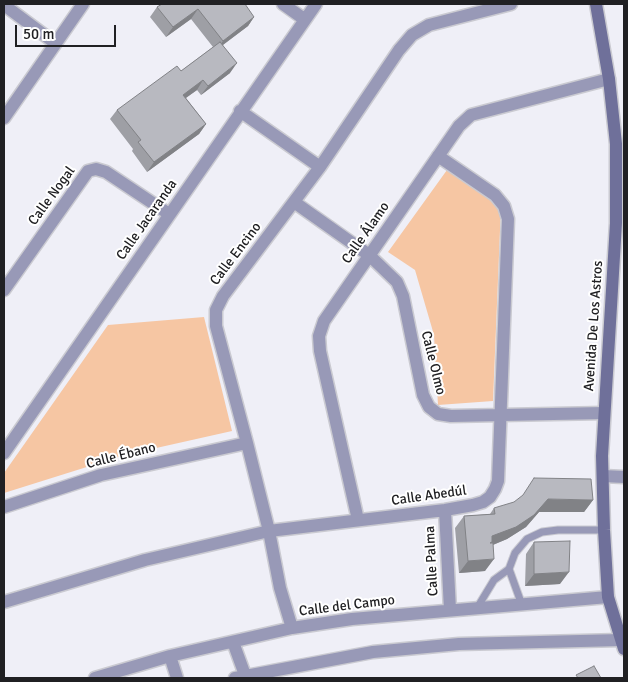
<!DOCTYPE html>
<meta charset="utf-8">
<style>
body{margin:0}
#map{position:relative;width:628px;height:682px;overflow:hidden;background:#efeff7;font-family:Signika,sans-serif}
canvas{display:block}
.frame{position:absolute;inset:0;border:5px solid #202023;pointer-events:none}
.scale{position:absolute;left:15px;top:25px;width:101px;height:22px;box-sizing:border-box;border:2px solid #202023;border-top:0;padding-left:6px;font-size:15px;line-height:18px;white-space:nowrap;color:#202023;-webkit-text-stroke:4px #fff;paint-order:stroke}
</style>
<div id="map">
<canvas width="628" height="682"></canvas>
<div class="frame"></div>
<div class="scale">50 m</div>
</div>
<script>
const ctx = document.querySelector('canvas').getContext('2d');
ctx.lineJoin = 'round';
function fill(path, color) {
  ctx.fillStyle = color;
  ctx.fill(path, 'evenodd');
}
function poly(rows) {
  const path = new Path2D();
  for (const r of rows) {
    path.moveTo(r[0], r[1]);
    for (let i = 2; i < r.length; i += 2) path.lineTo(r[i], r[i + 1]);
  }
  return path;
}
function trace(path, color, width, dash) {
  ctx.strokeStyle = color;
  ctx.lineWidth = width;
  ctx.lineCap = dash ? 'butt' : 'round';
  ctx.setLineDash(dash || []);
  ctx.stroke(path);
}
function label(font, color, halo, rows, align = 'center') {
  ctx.font = font + ' Signika,sans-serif';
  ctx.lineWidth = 4;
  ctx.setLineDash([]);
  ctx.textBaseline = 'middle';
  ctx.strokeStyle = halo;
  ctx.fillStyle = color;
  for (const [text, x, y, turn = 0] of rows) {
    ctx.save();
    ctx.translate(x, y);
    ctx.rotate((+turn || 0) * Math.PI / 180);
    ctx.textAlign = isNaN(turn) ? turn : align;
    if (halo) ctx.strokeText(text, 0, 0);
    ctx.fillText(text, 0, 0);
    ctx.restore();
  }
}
fill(poly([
 [447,170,501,206,493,401,438,405,434,335,415,270,388,252],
 [204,317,232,431,125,455,4,493,4,473,108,325]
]), '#f6c6a3');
const service = poly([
 [522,605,509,569,515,553,527,539,542,532,558,530,604,530],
 [477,608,494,580,509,569]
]);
const minor = poly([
 [283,4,304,19],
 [4,5,55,43],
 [240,111,320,167],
 [4,118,83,4],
 [294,202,369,255,397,282,403,296,423,395,429,407,438,414,451,416,604,413],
 [4,290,88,171,96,169,106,172,169,214],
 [4,453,316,4],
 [603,476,624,477],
 [4,507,101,475,247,443],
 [445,510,450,610],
 [358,520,320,351,319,336,324,321,459,126,471,115,609,79],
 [4,602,145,560,269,531,445,510,473,505,483,502,490,497,495,489,498,481,508,219,504,206,495,195,438,156],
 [292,628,280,588,269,531,247,443,216,326,216,310,223,296,320,167,399,50,412,35,429,25,511,4],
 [233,642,245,675],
 [170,656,177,678],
 [95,678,170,656,292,628,352,619,608,597],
 [235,678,373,652,459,644,621,640]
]);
const secondary = poly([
 [596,4,609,79,616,144,616,223,602,456,604,530,608,597,624,649]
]);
trace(service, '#cacad1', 9);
trace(minor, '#cacad1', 15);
trace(secondary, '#cacad1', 15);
trace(service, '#9899b7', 7);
trace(minor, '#9899b7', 12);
trace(secondary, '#6f709a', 12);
fill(poly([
 [162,4,254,17,248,26,223,45,230,73,201,95,197,90,186,98,206,124,199,134,147,172,132,151,133,149,110,119,117,110,181,71,213,47,191,19,166,37,150,17,157,7],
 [593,500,584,512,539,512,526,527,507,539,493,545,485,571,459,573,455,528,464,516,490,514,494,508],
 [534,542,560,584,525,586,526,554]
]), '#9e9fa5');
fill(poly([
 [198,9,191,19,166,37,173,27],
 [254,17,248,26,216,50,223,41],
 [237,63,230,73,201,95,208,86],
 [203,80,197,90,177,104,183,95],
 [206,124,199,134,147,172,154,162],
 [548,499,593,500,584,512,539,512,526,527,507,539,490,546,492,536],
 [494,559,485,571,459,573,468,561],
 [569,572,560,584,525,586,534,574]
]), '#818286');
const building = poly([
 [162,4,245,4,254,17,223,41,198,9,173,27,157,7,162,4],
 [220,42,237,63,208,86,203,80,183,95,206,124,154,162,138,142,141,140,117,110,177,66,181,71,220,42],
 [534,478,591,479,593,500,548,499,534,515,516,527,492,536,492,542,490,543,493,543,494,559,468,561,464,516,495,514,494,508,514,502,523,495,534,478],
 [570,541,569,572,534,574,534,542,570,541],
 [594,666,601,678,578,678,576,675,594,666]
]);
fill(building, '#b8b9c0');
trace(building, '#818286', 1);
label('14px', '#202023', '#fff', [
 ["Calle Nogal",52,196,-54],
 ["Calle Jacaranda",147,220,-55],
 ["Calle Álamo",366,233,-55],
 ["Calle Encino",236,254,-53],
 ["Avenida De Los Astros",594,326,-86],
 ["Calle Olmo",433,363,76],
 ["Calle Ébano",121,456,-14],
 ["Calle Abedúl",429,496,-8],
 ["Calle Palma",432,561,-93],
 ["Calle del Campo",347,606,-7]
]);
</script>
